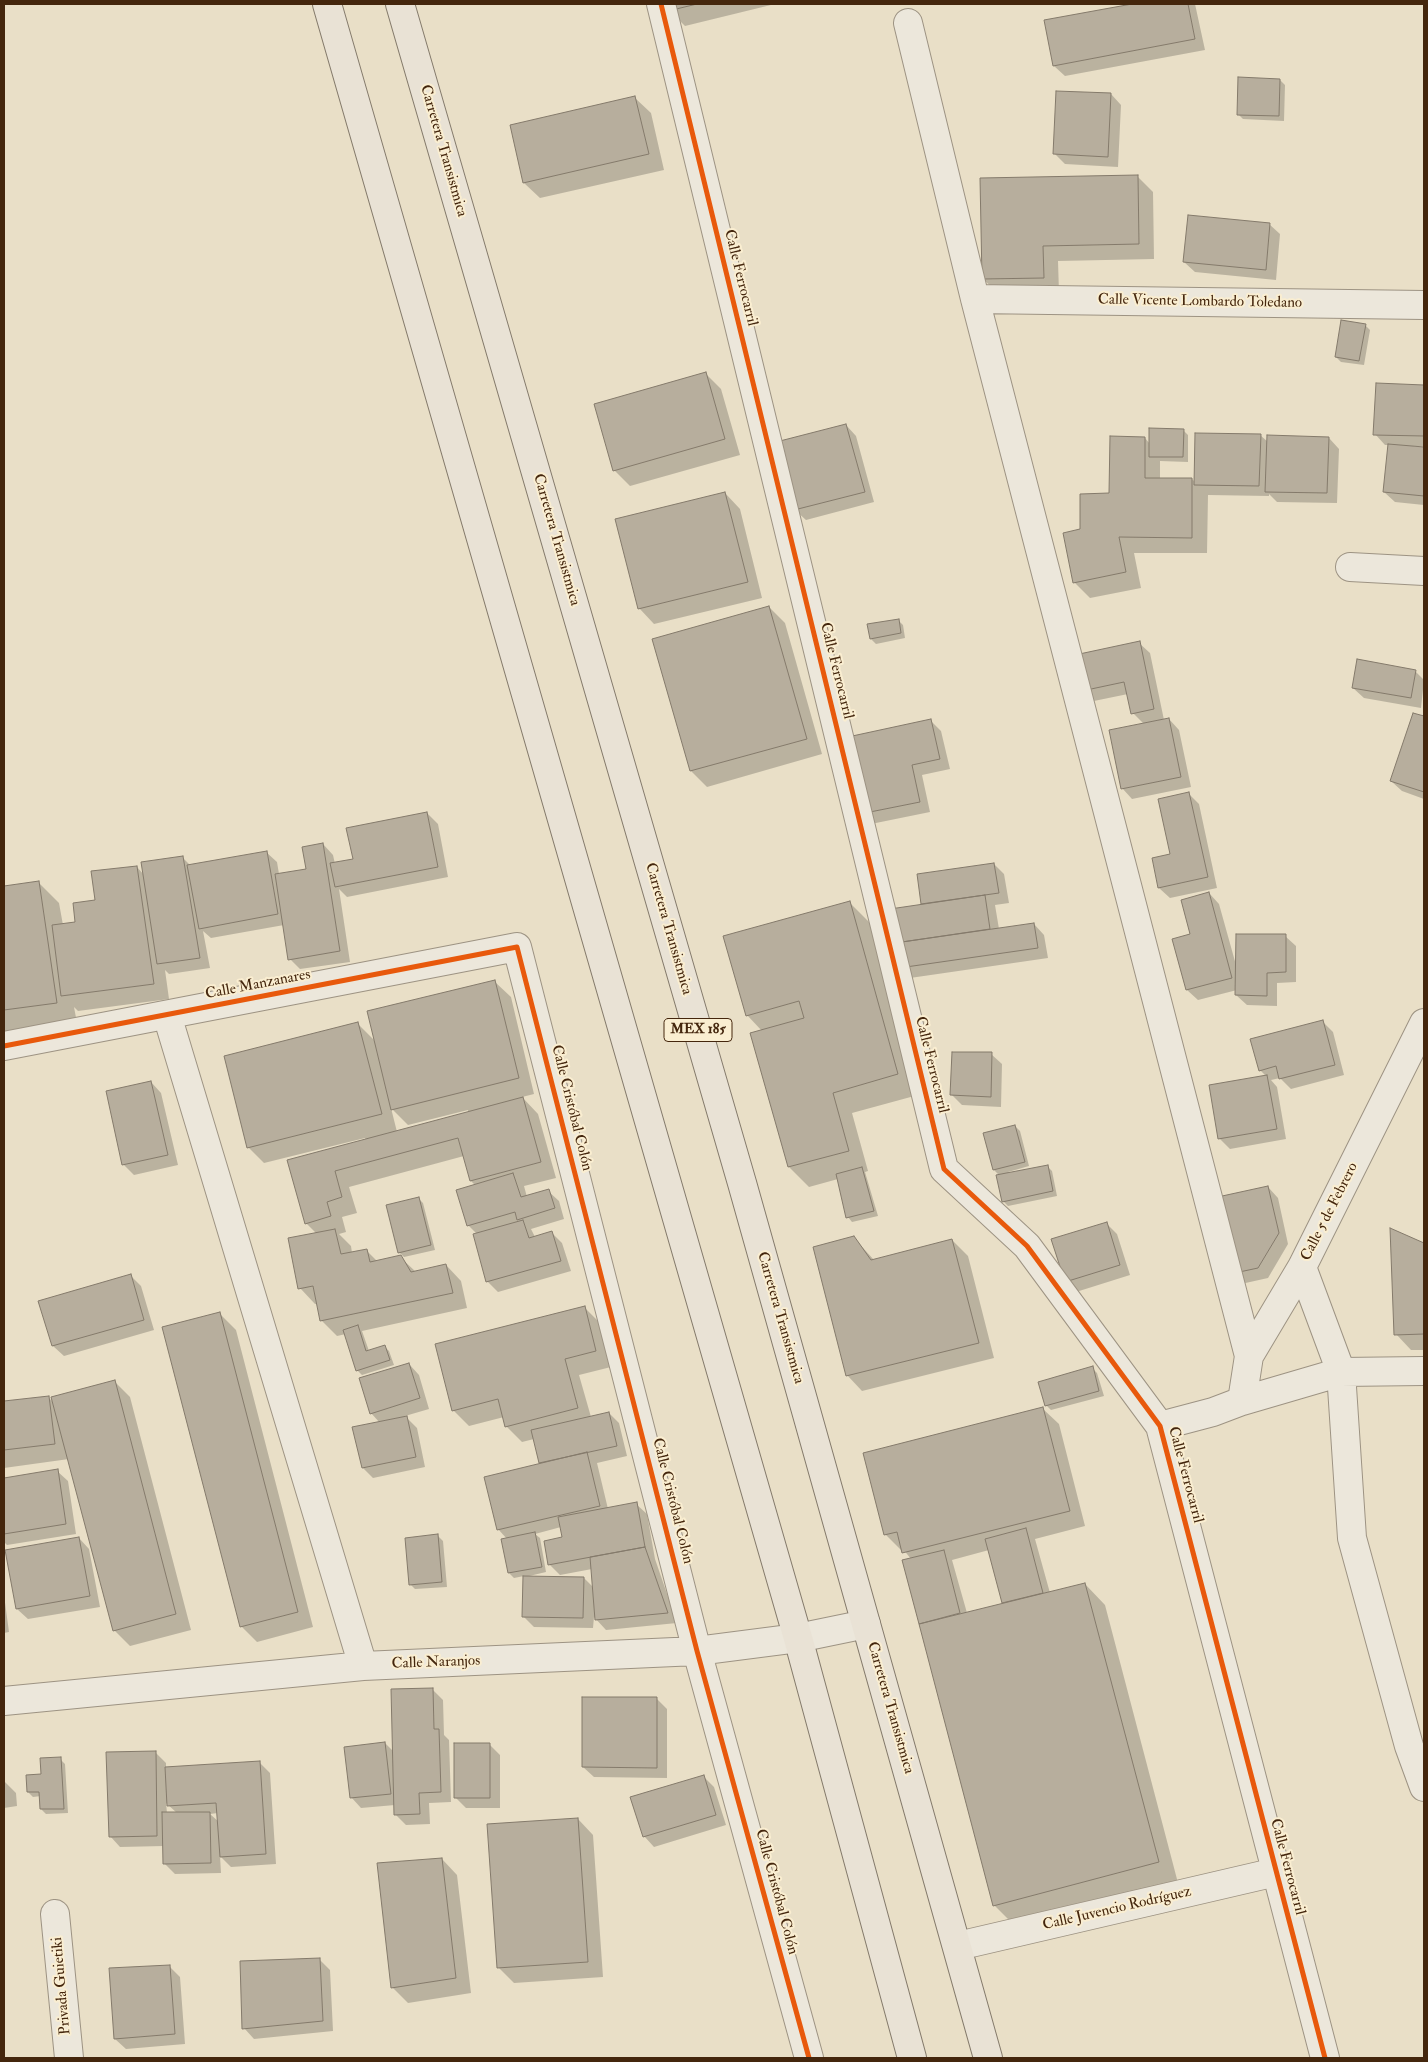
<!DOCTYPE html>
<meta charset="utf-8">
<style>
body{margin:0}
#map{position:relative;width:1428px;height:2062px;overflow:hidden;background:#e9dfc7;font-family:"IM FELL Double Pica",serif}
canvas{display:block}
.frame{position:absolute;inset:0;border:5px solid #44260d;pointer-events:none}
</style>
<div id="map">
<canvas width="1428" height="2062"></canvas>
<div class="frame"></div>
</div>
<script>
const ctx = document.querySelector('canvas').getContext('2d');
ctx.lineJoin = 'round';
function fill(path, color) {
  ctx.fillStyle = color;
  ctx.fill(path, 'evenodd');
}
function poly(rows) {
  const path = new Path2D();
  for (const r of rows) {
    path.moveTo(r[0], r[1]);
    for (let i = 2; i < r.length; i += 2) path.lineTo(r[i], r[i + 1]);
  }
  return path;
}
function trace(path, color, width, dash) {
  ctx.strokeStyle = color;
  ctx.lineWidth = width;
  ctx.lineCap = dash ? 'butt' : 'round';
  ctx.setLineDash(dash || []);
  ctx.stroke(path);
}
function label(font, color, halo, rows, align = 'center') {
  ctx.font = font + ' "IM FELL Double Pica",serif';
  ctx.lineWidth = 4;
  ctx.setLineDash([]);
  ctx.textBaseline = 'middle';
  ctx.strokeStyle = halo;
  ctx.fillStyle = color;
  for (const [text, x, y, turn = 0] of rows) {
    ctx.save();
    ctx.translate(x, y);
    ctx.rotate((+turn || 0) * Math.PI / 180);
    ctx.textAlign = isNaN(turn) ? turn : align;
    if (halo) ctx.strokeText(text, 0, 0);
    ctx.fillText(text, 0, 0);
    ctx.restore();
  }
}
fill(poly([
 [668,4,775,4,685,26,669,10],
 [1138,4,1195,4,1205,50,1065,76,1054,66,1046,21],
 [1280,80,1285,85,1284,121,1243,119,1238,114],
 [1111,94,1121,105,1118,167,1065,164,1055,154],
 [635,98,651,113,664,170,540,198,524,183,511,126],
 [1137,176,1153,192,1154,259,1058,261,1059,293,999,294,983,279],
 [1269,224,1280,234,1276,280,1195,272,1184,262],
 [1365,325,1370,330,1364,365,1341,362,1336,357],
 [705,373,721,389,740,455,630,486,614,470],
 [1377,384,1424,386,1424,446,1414,446,1414,448,1424,449,1424,505,1395,502,1384,492,1390,445,1385,445,1375,434],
 [846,425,856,436,874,502,806,520,795,510],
 [1183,430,1188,435,1188,462,1160,461,1160,479,1192,479,1196,483,1260,435,1268,442,1329,438,1339,449,1337,503,1277,502,1269,494,1269,496,1208,495,1207,553,1134,553,1141,588,1090,598,1074,582,1081,530,1111,495,1145,438,1150,444],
 [725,493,740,509,762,598,654,624,639,608],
 [769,607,785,623,822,754,707,787,691,771,653,640],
 [898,620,903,625,905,638,876,644,871,639],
 [1139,643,1150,653,1164,720,1169,719,1179,730,1191,787,1132,799,1122,788,1144,724,1133,713,1128,694,1089,702,1079,691],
 [1415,671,1424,680,1421,708,1364,698,1353,688],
 [1414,714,1424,718,1424,799,1402,791,1391,781],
 [931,721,941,731,950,769,922,775,930,812,871,824,861,814],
 [1188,793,1199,804,1217,888,1170,898,1159,888,1172,855],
 [427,813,438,824,448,877,347,897,339,889,350,962,300,969,290,959,284,925,211,938,203,931,210,968,169,974,165,970,169,999,78,1011,74,1007,77,1023,4,1033,4,888,39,883,59,903,63,925,77,924,96,901,137,867,144,875,182,857,191,866,266,852,277,862,279,874,307,870,323,844,333,855,335,864,354,860],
 [994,864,1004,874,1009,903,995,905,999,929,1034,924,1044,935,1048,958,910,978,892,910,923,906,918,875],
 [1209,893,1219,904,1236,965,1285,936,1296,946,1296,982,1277,983,1277,1006,1247,1005,1236,995,1237,990,1198,1000,1187,990,1192,935],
 [850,903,870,923,918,1095,852,1113,868,1171,865,1172,878,1216,852,1222,848,1217,838,1179,809,1187,789,1167,762,1031,747,1015],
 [495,982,511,997,534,1094,522,1097,538,1114,556,1178,524,1186,527,1197,548,1191,559,1201,564,1219,531,1229,535,1237,552,1233,562,1243,571,1271,498,1292,487,1281,477,1234,468,1225,476,1186,471,1181,464,1156,349,1187,357,1213,342,1217,346,1232,339,1234,351,1246,352,1253,366,1250,378,1262,400,1257,416,1272,446,1265,461,1281,467,1308,362,1331,369,1351,384,1346,389,1351,394,1365,362,1375,357,1370,346,1334,337,1336,321,1320,318,1304,315,1304,300,1288,317,1234,306,1223,289,1161,366,1140,365,1138,264,1163,248,1147,358,1024,376,1042],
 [391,1108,408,1125,468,1110,468,1112,397,1132],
 [1323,1022,1333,1032,1344,1075,1291,1089,1280,1078,1271,1080,1277,1087,1286,1139,1230,1149,1219,1138,1266,1076,1260,1070],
 [991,1054,1002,1064,1001,1107,962,1105,952,1095],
 [151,1082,161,1093,178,1165,134,1175,123,1164],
 [1015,1126,1020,1131,1029,1166,1008,1172,1009,1174,1047,1166,1052,1171,1057,1196,1008,1206,1003,1201,1000,1176,994,1170],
 [1268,1187,1278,1198,1288,1244,1268,1278,1241,1284,1231,1273],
 [418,1198,423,1203,435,1250,404,1257,399,1252],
 [1106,1223,1117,1234,1130,1275,1076,1292,1066,1281],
 [1392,1229,1424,1244,1424,1350,1411,1350,1396,1334],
 [854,1238,874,1260,952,1240,968,1256,994,1358,862,1391,847,1375],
 [131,1276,141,1286,154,1330,64,1356,53,1346],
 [585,1308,600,1323,611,1367,579,1375,591,1417,609,1413,619,1423,627,1456,597,1463,608,1509,636,1504,647,1514,655,1559,677,1623,606,1630,594,1617,593,1628,534,1627,523,1616,524,1576,514,1578,509,1573,507,1539,498,1529,540,1464,534,1439,522,1442,506,1426,504,1417,469,1426,453,1410],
 [561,1527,564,1538,549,1564,560,1575,592,1569,594,1588,584,1578,525,1577,546,1572,540,1538,535,1534],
 [220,1314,236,1330,313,1627,257,1642,241,1626],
 [409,1364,419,1375,429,1409,405,1416,417,1428,425,1467,373,1478,363,1468,380,1423,371,1413],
 [1092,1368,1097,1373,1104,1396,1051,1410,1046,1405],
 [114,1381,130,1397,191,1630,130,1646,114,1630,69,1459,4,1468,4,1403,48,1397,54,1403],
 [1043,1409,1059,1424,1085,1526,1035,1539,1050,1593,1085,1584,1105,1605,1178,1883,1015,1926,994,1905,904,1561,911,1559,903,1549,901,1550,885,1534],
 [989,1550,1005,1604,967,1613,952,1560],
 [57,1471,68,1481,76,1534,7,1545,4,1542,4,1479],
 [438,1536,443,1541,447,1587,415,1589,410,1584],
 [79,1538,89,1549,100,1607,28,1619,17,1609],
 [4,1595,9,1632,4,1633],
 [432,1689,443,1700,444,1735,449,1740,451,1802,429,1803,430,1824,406,1825,395,1814,395,1805,361,1808,351,1797,385,1743,394,1752],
 [656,1698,667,1709,667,1778,594,1777,583,1767],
 [490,1745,500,1755,500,1808,466,1808,455,1797],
 [155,1752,166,1763,166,1768,259,1762,270,1773,276,1864,231,1867,220,1856,221,1873,175,1874,164,1863,164,1846,120,1847,110,1836],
 [166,1803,177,1813,167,1813],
 [218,1813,219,1822,210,1814],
 [60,1759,65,1764,68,1813,46,1814,41,1809,41,1796,33,1797,28,1792],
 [704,1777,714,1787,726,1825,654,1847,644,1836],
 [4,1781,16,1793,17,1806,4,1808],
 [578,1819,593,1835,603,1977,514,1983,498,1967],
 [442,1859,457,1875,471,1993,408,2003,392,1987],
 [320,1960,330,1970,333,2031,254,2039,244,2028],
 [169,1966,180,1977,185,2044,126,2049,115,2039]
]), '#0003');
const building = poly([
 [667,4,697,4,668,11,667,4],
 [1132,4,1188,4,1195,39,1053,66,1044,20,1132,4],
 [1238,77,1280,79,1279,116,1237,115,1238,77],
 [1056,91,1111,93,1108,157,1053,154,1056,91],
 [635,96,649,154,523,183,510,125,635,96],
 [1138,175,1139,244,1043,246,1044,278,982,279,980,178,1138,175],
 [1188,215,1270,223,1266,270,1183,262,1188,215],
 [1341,320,1366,324,1359,361,1335,357,1341,320],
 [706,372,725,439,613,471,594,404,706,372],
 [1376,383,1424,385,1424,436,1373,435,1376,383],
 [846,424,865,492,794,510,776,442,846,424],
 [1149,428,1184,429,1183,457,1149,457,1149,428],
 [1195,433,1261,434,1259,486,1194,485,1195,433],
 [1267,435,1329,437,1327,493,1265,492,1267,435],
 [1110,436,1145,437,1145,478,1192,478,1192,538,1119,537,1126,572,1073,583,1063,533,1080,529,1080,494,1109,493,1110,436],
 [1388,444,1424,447,1424,496,1383,492,1388,444],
 [725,492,748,582,638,609,615,519,725,492],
 [769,606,807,739,690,771,652,639,769,606],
 [899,619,901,633,870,639,867,624,899,619],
 [1140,641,1154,709,1131,714,1124,682,1077,692,1070,656,1140,641],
 [1357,659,1416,670,1411,698,1352,688,1357,659],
 [1413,713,1424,716,1424,792,1390,781,1413,713],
 [1169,718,1181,777,1121,789,1109,730,1169,718],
 [931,719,940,759,912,765,920,802,860,814,843,738,931,719],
 [1189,792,1208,877,1158,888,1152,858,1170,854,1158,799,1189,792],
 [427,812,438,867,335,887,330,863,353,859,346,828,427,812],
 [323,843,340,951,288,960,275,874,306,869,302,847,323,843],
 [267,851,278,914,199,929,187,865,267,851],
 [183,856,200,958,157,964,141,862,183,856],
 [994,863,999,893,921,904,917,874,994,863],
 [137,866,154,984,61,996,52,925,75,922,73,903,95,900,91,871,137,866],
 [39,881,57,1003,4,1010,4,886,39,881],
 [1209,892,1232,978,1186,990,1172,939,1190,934,1181,900,1209,892],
 [985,895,990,929,895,943,890,909,985,895],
 [850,901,898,1074,833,1093,849,1151,788,1167,750,1033,804,1018,799,1001,746,1016,723,936,850,901],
 [1034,923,1038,948,899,968,895,943,1034,923],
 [1236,934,1286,934,1286,972,1267,973,1267,996,1235,995,1236,934],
 [495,980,519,1078,391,1110,367,1011,495,980],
 [1323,1020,1335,1065,1279,1079,1276,1066,1259,1071,1250,1039,1323,1020],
 [358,1022,382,1114,247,1148,224,1056,358,1022],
 [952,1052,992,1052,991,1097,950,1095,952,1052],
 [1267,1075,1277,1129,1218,1139,1209,1085,1267,1075],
 [151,1081,168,1155,122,1165,106,1091,151,1081],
 [523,1097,541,1162,470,1181,458,1138,335,1171,342,1197,327,1202,331,1216,305,1224,287,1160,523,1097],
 [1015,1125,1025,1162,993,1170,983,1133,1015,1125],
 [1048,1165,1053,1191,1002,1202,996,1175,1048,1165],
 [862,1167,874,1211,846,1218,836,1174,862,1167],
 [513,1173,521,1197,549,1189,555,1208,517,1220,515,1212,467,1226,456,1190,513,1173],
 [1268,1186,1279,1233,1258,1268,1230,1274,1213,1198,1268,1186],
 [419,1197,431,1245,398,1253,386,1205,419,1197],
 [523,1220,529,1238,552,1231,561,1261,486,1282,473,1234,523,1220],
 [1107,1222,1120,1265,1065,1282,1051,1239,1107,1222],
 [1390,1228,1424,1243,1424,1334,1394,1335,1390,1228],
 [335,1229,341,1254,367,1249,370,1262,401,1255,411,1272,446,1264,453,1293,320,1321,313,1286,298,1289,288,1238,335,1229],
 [854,1236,871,1260,952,1239,979,1343,846,1376,813,1247,854,1236],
 [131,1274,144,1320,52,1346,38,1301,131,1274],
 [585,1306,596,1351,565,1359,578,1408,505,1427,498,1399,452,1411,435,1344,585,1306],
 [220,1312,298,1612,240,1627,162,1327,220,1312],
 [358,1325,366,1351,385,1345,390,1360,356,1371,343,1330,358,1325],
 [409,1363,420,1398,370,1414,359,1378,409,1363],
 [1093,1366,1099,1391,1045,1406,1038,1382,1093,1366],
 [115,1380,176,1614,113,1631,51,1397,115,1380],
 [49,1396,55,1444,4,1450,4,1401,49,1396],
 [1043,1407,1070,1511,902,1553,897,1532,884,1535,863,1453,1043,1407],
 [609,1412,617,1446,539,1463,531,1430,609,1412],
 [407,1416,416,1457,362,1468,352,1427,407,1416],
 [587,1452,600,1506,497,1530,484,1477,587,1452],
 [58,1469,66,1524,4,1534,4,1478,58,1469],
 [637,1502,645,1547,548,1565,544,1541,562,1537,558,1517,637,1502],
 [1026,1528,1043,1593,1002,1603,985,1539,1026,1528],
 [535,1532,542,1567,508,1573,501,1539,535,1532],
 [438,1534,442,1582,409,1585,405,1538,438,1534],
 [79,1537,90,1596,16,1609,5,1550,79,1537],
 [645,1547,668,1613,595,1620,590,1557,645,1547],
 [944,1550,960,1613,919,1624,902,1560,944,1550],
 [523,1576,584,1577,583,1618,522,1617,523,1576],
 [1085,1583,1159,1862,993,1906,919,1624,1085,1583],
 [433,1688,434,1729,439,1729,441,1792,419,1793,420,1814,394,1815,391,1689,433,1688],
 [582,1697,657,1697,657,1768,582,1767,582,1697],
 [385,1742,391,1794,350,1798,344,1747,385,1742],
 [454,1743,490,1743,490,1798,454,1798,454,1743],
 [156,1751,157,1836,109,1837,106,1752,156,1751],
 [61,1757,64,1809,40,1809,39,1792,27,1792,26,1775,41,1774,40,1758,61,1757],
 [260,1761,266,1854,220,1857,216,1803,167,1806,165,1767,260,1761],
 [704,1775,716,1815,643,1837,630,1797,704,1775],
 [162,1812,210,1812,211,1863,163,1864,162,1812],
 [578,1818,588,1962,497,1968,487,1824,578,1818],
 [442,1858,456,1978,391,1988,377,1863,442,1858],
 [320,1958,323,2021,242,2029,240,1961,320,1958],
 [170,1965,175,2034,114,2039,109,1968,170,1965]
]);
fill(building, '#b7ae9d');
trace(building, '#847a6b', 1);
const street = poly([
 [661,4,944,1169,1027,1246,1160,1426,1325,2058],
 [908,23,975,299,1249,1356],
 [975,299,1424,305],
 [1350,567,1424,571],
 [167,1015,363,1666],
 [4,1046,517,947,697,1651,809,2058],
 [1302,1267,1341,1372,1352,1538,1409,1746,1424,1787],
 [1242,1401,1249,1356,1302,1267,1424,1023],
 [1160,1426,1213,1412,1242,1401,1341,1372,1424,1371],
 [4,1701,363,1666,697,1651,798,1638,866,1624],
 [55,1914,69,2058],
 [958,1946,1276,1872]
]);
const primary = poly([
 [327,4,798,1638,912,2058],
 [400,4,742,1183,988,2058]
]);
trace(street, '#9d9383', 30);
trace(primary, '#847a6b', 30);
trace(street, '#ece7db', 28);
trace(primary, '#e9e2d5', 28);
trace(poly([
 [661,4,944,1169,1027,1246,1160,1426,1325,2058],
 [4,1046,517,947,697,1651,809,2058]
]), '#e8590c', 5);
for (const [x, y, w] of [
 [698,1030,68]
]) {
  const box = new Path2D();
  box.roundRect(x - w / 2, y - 11.5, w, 23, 4);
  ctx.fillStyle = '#faeed1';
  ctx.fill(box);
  trace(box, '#44260d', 1);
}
label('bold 14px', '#44260d', null, [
 ["MEX 185",698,1030]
]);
label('15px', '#44260d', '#faeed1', [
 ["Carretera Transistmica",443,151,74],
 ["Calle Ferrocarril",740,278,76],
 ["Calle Vicente Lombardo Toledano",1200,302,1],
 ["Carretera Transistmica",556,540,74],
 ["Calle Ferrocarril",836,671,76],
 ["Carretera Transistmica",668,929,74],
 ["Calle Manzanares",258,985,-11],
 ["Calle Ferrocarril",931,1065,76],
 ["Calle Cristóbal Colón",571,1108,76],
 ["Calle 5 de Febrero",1330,1212,-63],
 ["Carretera Transistmica",780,1318,74],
 ["Calle Ferrocarril",1185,1475,75],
 ["Calle Cristóbal Colón",672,1501,76],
 ["Calle Naranjos",436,1663,-2],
 ["Carretera Transistmica",890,1708,74],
 ["Calle Ferrocarril",1287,1867,75],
 ["Calle Cristóbal Colón",776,1892,75],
 ["Calle Juvencio Rodríguez",1117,1909,-13],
 ["Privada Guietiki",62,1986,-95]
]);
</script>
